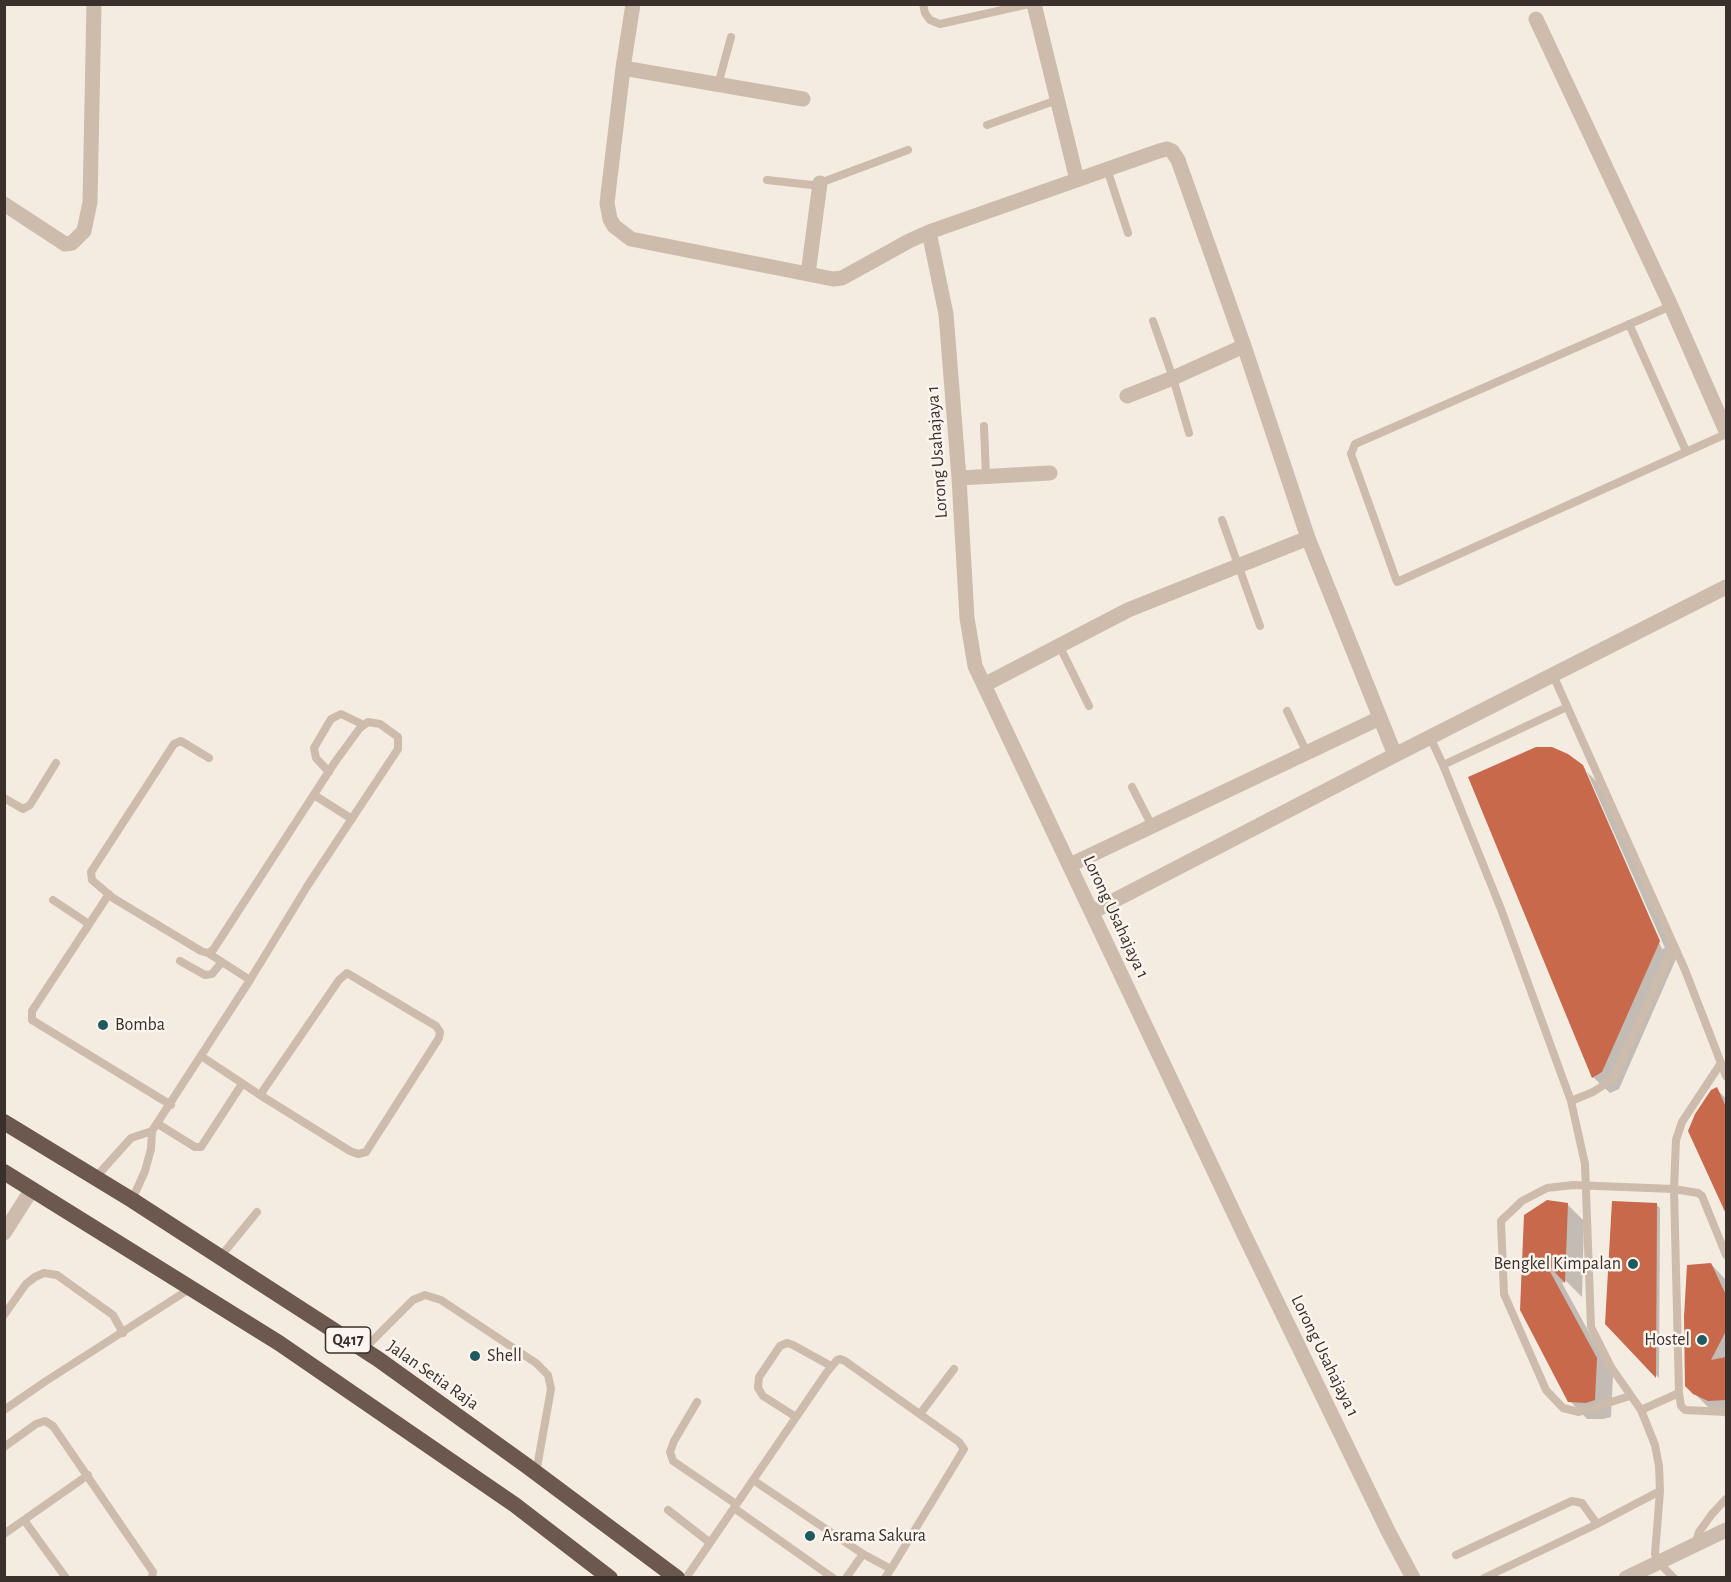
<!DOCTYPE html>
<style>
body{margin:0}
#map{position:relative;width:1731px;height:1582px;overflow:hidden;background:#f4ebe1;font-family:"Alegreya Sans",sans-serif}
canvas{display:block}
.frame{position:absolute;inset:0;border:6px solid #3b302b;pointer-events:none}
</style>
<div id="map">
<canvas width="1731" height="1582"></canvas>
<div class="frame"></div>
</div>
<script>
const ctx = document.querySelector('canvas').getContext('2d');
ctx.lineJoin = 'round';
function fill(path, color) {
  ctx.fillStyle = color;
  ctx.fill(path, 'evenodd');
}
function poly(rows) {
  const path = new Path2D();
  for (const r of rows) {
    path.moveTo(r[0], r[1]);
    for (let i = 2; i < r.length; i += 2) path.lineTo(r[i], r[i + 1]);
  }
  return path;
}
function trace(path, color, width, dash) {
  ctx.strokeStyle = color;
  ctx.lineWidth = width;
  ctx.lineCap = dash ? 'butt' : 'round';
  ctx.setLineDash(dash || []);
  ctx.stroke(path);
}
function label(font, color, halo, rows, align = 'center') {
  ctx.font = font + ' "Alegreya Sans",sans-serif';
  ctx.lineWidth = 5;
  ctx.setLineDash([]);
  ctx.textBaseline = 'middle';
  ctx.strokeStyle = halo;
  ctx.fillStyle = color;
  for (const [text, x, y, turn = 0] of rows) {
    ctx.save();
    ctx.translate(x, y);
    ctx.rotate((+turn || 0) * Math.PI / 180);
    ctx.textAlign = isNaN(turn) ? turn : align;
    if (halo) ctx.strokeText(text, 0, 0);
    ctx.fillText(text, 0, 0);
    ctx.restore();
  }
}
fill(poly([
 [1582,766,1586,770,1583,770,1662,949,1665,948,1587,772,1599,784,1676,959,1619,1089,1610,1093,1593,1077],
 [1717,1089,1726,1099,1726,1211,1690,1131],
 [1567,1204,1584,1221,1582,1297,1566,1281,1562,1283,1613,1376,1611,1417,1603,1419,1587,1419,1570,1401,1522,1310],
 [1656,1204,1660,1208,1659,1378,1607,1324],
 [1711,1264,1726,1280,1726,1417,1712,1411,1687,1386]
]), '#0003');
fill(poly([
 [1536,747,1552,747,1568,754,1583,765,1660,941,1602,1072,1592,1078,1468,777],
 [1717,1087,1726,1107,1726,1214,1688,1131,1695,1114,1711,1090],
 [1547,1200,1568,1203,1565,1283,1548,1265,1547,1266,1597,1358,1595,1400,1586,1403,1568,1402,1520,1310,1524,1215],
 [1612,1201,1657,1203,1656,1378,1605,1324],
 [1711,1263,1726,1295,1726,1331,1711,1360,1726,1357,1726,1400,1708,1401,1693,1394,1685,1386,1684,1317,1687,1265]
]), '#c8694b');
trace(poly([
 [923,4,925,13,930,20,940,24,1029,4],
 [718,85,731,37],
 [987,125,1057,100],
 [1107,169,1128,233],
 [767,180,812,185,820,183,908,150],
 [1671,306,1355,444,1351,454,1397,582,1726,434],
 [1153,321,1173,378,1189,433],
 [1629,324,1686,451],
 [984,426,986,477],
 [1222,520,1260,626],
 [1059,645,1089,706],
 [1553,675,1685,970,1726,1076],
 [1287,711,1307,753],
 [1430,737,1443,765,1501,909,1571,1101,1585,1164,1591,1327,1611,1367,1641,1410,1655,1445,1659,1466,1660,1491],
 [1443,765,1567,707],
 [329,772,316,758,314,748,331,719,341,714,364,725],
 [1132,787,1152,826],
 [314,795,352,819],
 [4,798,23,809,30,805,56,763],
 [109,894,32,1011,32,1020,171,1105],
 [53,900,89,924],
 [208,953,250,980],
 [180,961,205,975,212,974,222,962],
 [201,1056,260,1095,350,1151,358,1154,366,1152,439,1038,440,1032,436,1026,347,973,339,980,260,1095],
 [1721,1063,1682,1122,1676,1140,1674,1189,1679,1393,1681,1406,1685,1410,1726,1412],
 [1571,1101,1593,1092,1613,1079,1674,946],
 [158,1124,195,1147,201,1147,242,1084],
 [96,1177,131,1138,152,1131],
 [132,1200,145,1171,151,1149,152,1131,250,980,308,885,398,749,398,737,380,724,368,722,360,728,335,762,213,950,208,953,201,951,113,898,92,880,91,872,174,744,181,741,209,758],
 [221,1256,257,1212],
 [4,1315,26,1284,35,1277,44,1273,57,1275,113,1315,123,1333],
 [363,1350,413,1300,425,1295,441,1300,536,1363,548,1375,551,1389,536,1473],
 [1630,1396,1579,1412,1563,1408,1546,1390,1504,1294,1501,1221,1522,1201,1547,1188,1573,1185,1674,1189,1698,1193,1702,1196,1726,1255],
 [697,1402,674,1441,670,1452,673,1461,736,1504],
 [4,1410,46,1381,191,1288],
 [1641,1410,1679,1393],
 [920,1414,954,1369],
 [796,1417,763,1396,758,1388,759,1377,780,1346,787,1343,793,1345,831,1366],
 [4,1447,36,1424,45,1421,53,1426,153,1572,152,1578],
 [753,1480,863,1554],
 [734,1508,833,1578],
 [668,1510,709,1542],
 [24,1520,66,1578],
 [4,1534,88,1475],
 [1695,1545,1699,1532,1712,1514,1726,1499],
 [1456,1555,1572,1501,1582,1503,1597,1524],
 [686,1578,827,1372,837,1360,840,1359,845,1361,959,1442,964,1449,891,1569,863,1554,846,1578],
 [885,1578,891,1569],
 [1484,1578,1597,1524,1660,1491,1655,1554,1658,1562,1674,1578]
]), '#cdbbac', 8);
trace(poly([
 [633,4,623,68,607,203,610,219,614,226,631,239,833,279,842,278,909,241,929,232,1159,151,1167,149,1172,151,1178,160,1244,346,1308,538,1395,755],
 [1034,4,1077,180],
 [1536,19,1671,306,1726,431],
 [623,68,803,99],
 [4,204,65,244,72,243,84,231,90,202,94,4],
 [929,232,946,314,959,478,967,618,975,666,1242,1230,1388,1531,1413,1578],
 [808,274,820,183],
 [1127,396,1173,378,1244,346],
 [959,478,1050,473],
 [984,685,1128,610,1308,538],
 [1070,865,1380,718],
 [1092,912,1395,755,1726,587],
 [4,1233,32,1189]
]), '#cdbbac', 15);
trace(poly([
 [1626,1578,1726,1530]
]), '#cdbbac', 15);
trace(poly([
 [4,1122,132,1200,378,1359,527,1466,677,1578],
 [4,1172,279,1343,515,1505,610,1578]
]), '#6c584f', 16);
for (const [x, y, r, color] of [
 [103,1025,6,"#1f5a5e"],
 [1633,1264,6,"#1f5a5e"],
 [1702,1340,6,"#1f5a5e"],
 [475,1356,6,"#1f5a5e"],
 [810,1536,6,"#1f5a5e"]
]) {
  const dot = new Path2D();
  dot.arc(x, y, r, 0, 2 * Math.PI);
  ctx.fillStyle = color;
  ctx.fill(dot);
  trace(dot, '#fbf5ee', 2);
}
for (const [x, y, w] of [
 [348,1340,45]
]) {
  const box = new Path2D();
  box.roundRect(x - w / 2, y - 13, w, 26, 4.5);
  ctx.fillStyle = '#fbf5ee';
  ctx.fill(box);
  trace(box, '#3b302b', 1.5);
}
label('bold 16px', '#3b302b', null, [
 ["Q417",348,1340]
]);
label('18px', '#3b302b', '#fbf5ee', [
 ["Lorong Usahajaya 1",937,452,-94],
 ["Lorong Usahajaya 1",1116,917,65],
 ["Lorong Usahajaya 1",1325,1356,64],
 ["Jalan Setia Raja",433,1375,35]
]);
label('18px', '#3b302b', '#fbf5ee', [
 ["Bomba",115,1025],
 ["Bengkel Kimpalan",1621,1264,"right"],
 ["Hostel",1690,1340,"right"],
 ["Shell",487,1356],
 ["Asrama Sakura",822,1536]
], 'left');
</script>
